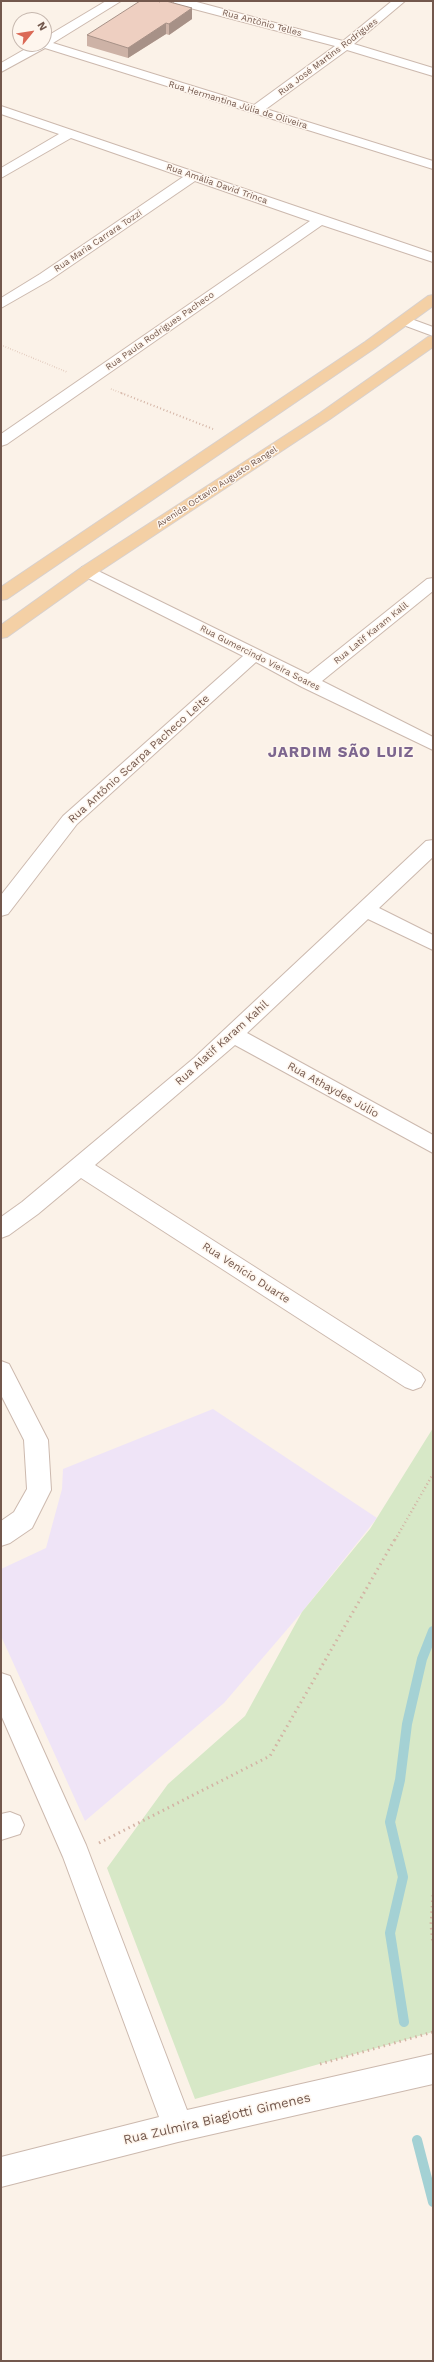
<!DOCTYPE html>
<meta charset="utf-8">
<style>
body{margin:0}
#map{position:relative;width:434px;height:2362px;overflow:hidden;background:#fbf2e8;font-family:"Work Sans",sans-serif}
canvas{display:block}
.frame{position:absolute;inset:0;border:2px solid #73584d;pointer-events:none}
.north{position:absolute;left:12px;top:12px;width:40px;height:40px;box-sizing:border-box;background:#fef6ee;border:1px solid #c6b7ae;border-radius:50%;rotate:60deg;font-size:11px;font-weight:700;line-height:16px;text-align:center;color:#73584d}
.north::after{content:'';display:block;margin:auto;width:14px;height:18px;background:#db6956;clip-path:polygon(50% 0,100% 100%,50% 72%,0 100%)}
</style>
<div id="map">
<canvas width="434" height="2362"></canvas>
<div class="frame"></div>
<div class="north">N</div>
</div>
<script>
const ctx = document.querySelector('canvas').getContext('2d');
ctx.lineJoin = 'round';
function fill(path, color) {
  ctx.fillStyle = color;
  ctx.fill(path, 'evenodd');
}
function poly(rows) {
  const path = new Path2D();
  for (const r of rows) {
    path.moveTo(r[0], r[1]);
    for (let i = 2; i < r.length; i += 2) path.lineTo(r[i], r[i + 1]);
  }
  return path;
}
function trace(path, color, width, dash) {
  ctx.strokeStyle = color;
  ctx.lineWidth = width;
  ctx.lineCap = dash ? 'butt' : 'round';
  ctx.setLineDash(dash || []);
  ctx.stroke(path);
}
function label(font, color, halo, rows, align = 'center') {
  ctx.font = font + ' "Work Sans",sans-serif';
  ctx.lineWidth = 3;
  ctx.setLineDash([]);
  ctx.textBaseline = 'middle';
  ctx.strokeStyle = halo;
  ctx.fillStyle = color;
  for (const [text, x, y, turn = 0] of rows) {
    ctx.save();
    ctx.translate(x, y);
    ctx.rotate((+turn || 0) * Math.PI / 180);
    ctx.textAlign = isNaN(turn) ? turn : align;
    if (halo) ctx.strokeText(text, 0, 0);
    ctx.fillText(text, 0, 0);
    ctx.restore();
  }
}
fill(poly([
 [213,1409,377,1518,302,1612,224,1703,85,1821,1,1636,1,1569,46,1548,62,1489,63,1469]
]), '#efe4f7');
fill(poly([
 [433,1428,433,2032,195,2099,107,1868,168,1784,245,1716,302,1612,370,1529]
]), '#d7e8c7');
trace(poly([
 [404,2022,390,1933,403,1877,390,1822,400,1780,407,1724,422,1659,433,1631],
 [417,2140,433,2202]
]), '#a4d1d4', 10);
const minor = poly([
 [106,1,121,1,53,43,254,105,335,46,175,4,173,1,193,1,343,41,392,1,405,1,354,44,433,68,433,76,347,50,266,109,433,161,433,169,45,48,1,72,1,63,34,44,44,44,44,38,106,1],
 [1,106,433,253,433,262,322,225,7,444,1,446,1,434,310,221,195,181,50,280,1,308,1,298,40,274,183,177,71,138,1,178,1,168,59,134,1,114,1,106],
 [403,316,433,327,433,336,398,323,396,320,403,316],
 [88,566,308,674,427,579,433,578,433,591,322,681,433,737,433,750,302,687,256,662,77,824,8,914,1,916,1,895,63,816,243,656,82,575,80,571,82,567,88,566],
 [433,840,433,857,379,908,433,935,433,950,368,919,247,1033,433,1135,433,1153,235,1045,95,1165,421,1373,425,1380,421,1387,413,1390,405,1387,81,1178,38,1214,9,1235,1,1238,1,1217,22,1202,194,1058,426,841,433,840],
 [1,1361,9,1364,48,1440,51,1490,32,1528,10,1543,1,1546,1,1521,14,1512,27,1489,24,1440,1,1395,1,1361],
 [1,1673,10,1676,86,1845,187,2110,433,2054,433,2084,178,2142,1,2187,1,2157,159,2117,63,1857,1,1715,1,1673],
 [10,1812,20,1816,24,1825,20,1834,1,1840,1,1814,10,1812]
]);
const major = poly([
 [433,295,433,306,375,348,7,599,1,600,1,587,365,342,428,296,433,295],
 [433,336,433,347,330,419,94,575,7,637,1,638,1,625,82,567,320,413,428,337,433,336]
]);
trace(minor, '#ccb9ae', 2);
trace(major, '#d8d0cd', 2);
trace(poly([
 [1,345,67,372],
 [111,389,124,394]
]), '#d3b3a4', 1.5, [0.5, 2]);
trace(poly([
 [121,393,213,429]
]), '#d3b3a4', 2, [1, 2.5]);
trace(poly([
 [395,1540,433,1474]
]), '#d3b3a4', 2.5, [1, 3]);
trace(poly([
 [99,1843,270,1756,395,1539],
 [433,1895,431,1925,433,1943],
 [320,2064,433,2032]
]), '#d3b3a4', 3, [1.5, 4]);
fill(minor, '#fff');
fill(major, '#f4d0a5');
fill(poly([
 [160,2,192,8,192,19,169,35,166,34,128,58,87,46,87,35]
]), '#cdb2a6');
fill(poly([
 [192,8,192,19,169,35,169,24],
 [166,23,166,34,128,58,128,48]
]), '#a79187');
const building = poly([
 [140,1,157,1,160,2,161,1,166,1,192,8,169,24,166,23,128,48,87,35,140,1]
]);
fill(building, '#eecfc1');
trace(building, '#a79187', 1);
label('9px', '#73584d', '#fef6ee', [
 ["Rua Antônio Telles",262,23,15],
 ["Rua José Martins Rodrigues",328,57,-37],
 ["Rua Hermantina Júlia de Oliveira",238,105,17],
 ["Rua Amália David Trinca",217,184,19],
 ["Rua Maria Carrara Tozzi",98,241,-34],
 ["Rua Paula Rodrigues Pacheco",160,331,-35],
 ["Avenida Octavio Augusto Rangel",217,487,-33],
 ["Rua Latif Karam Kalil",371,633,-39],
 ["Rua Gumercindo Vieira Soares",260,658,27]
]);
label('11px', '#73584d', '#fef6ee', [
 ["Rua Antônio Scarpa Pacheco Leite",139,759,-42],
 ["Rua Alatif Karam Kahil",222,1043,-42],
 ["Rua Athaydes Júlio",333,1090,29],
 ["Rua Venício Duarte",246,1273,33]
]);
label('13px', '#73584d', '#fef6ee', [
 ["Rua Zulmira Biagiotti Gimenes",217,2119,-13]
]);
ctx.letterSpacing = '1px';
label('bold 15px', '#7d668f', '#fef6ee', [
 ["JARDIM SÃO LUIZ",341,753]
]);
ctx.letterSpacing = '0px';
</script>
